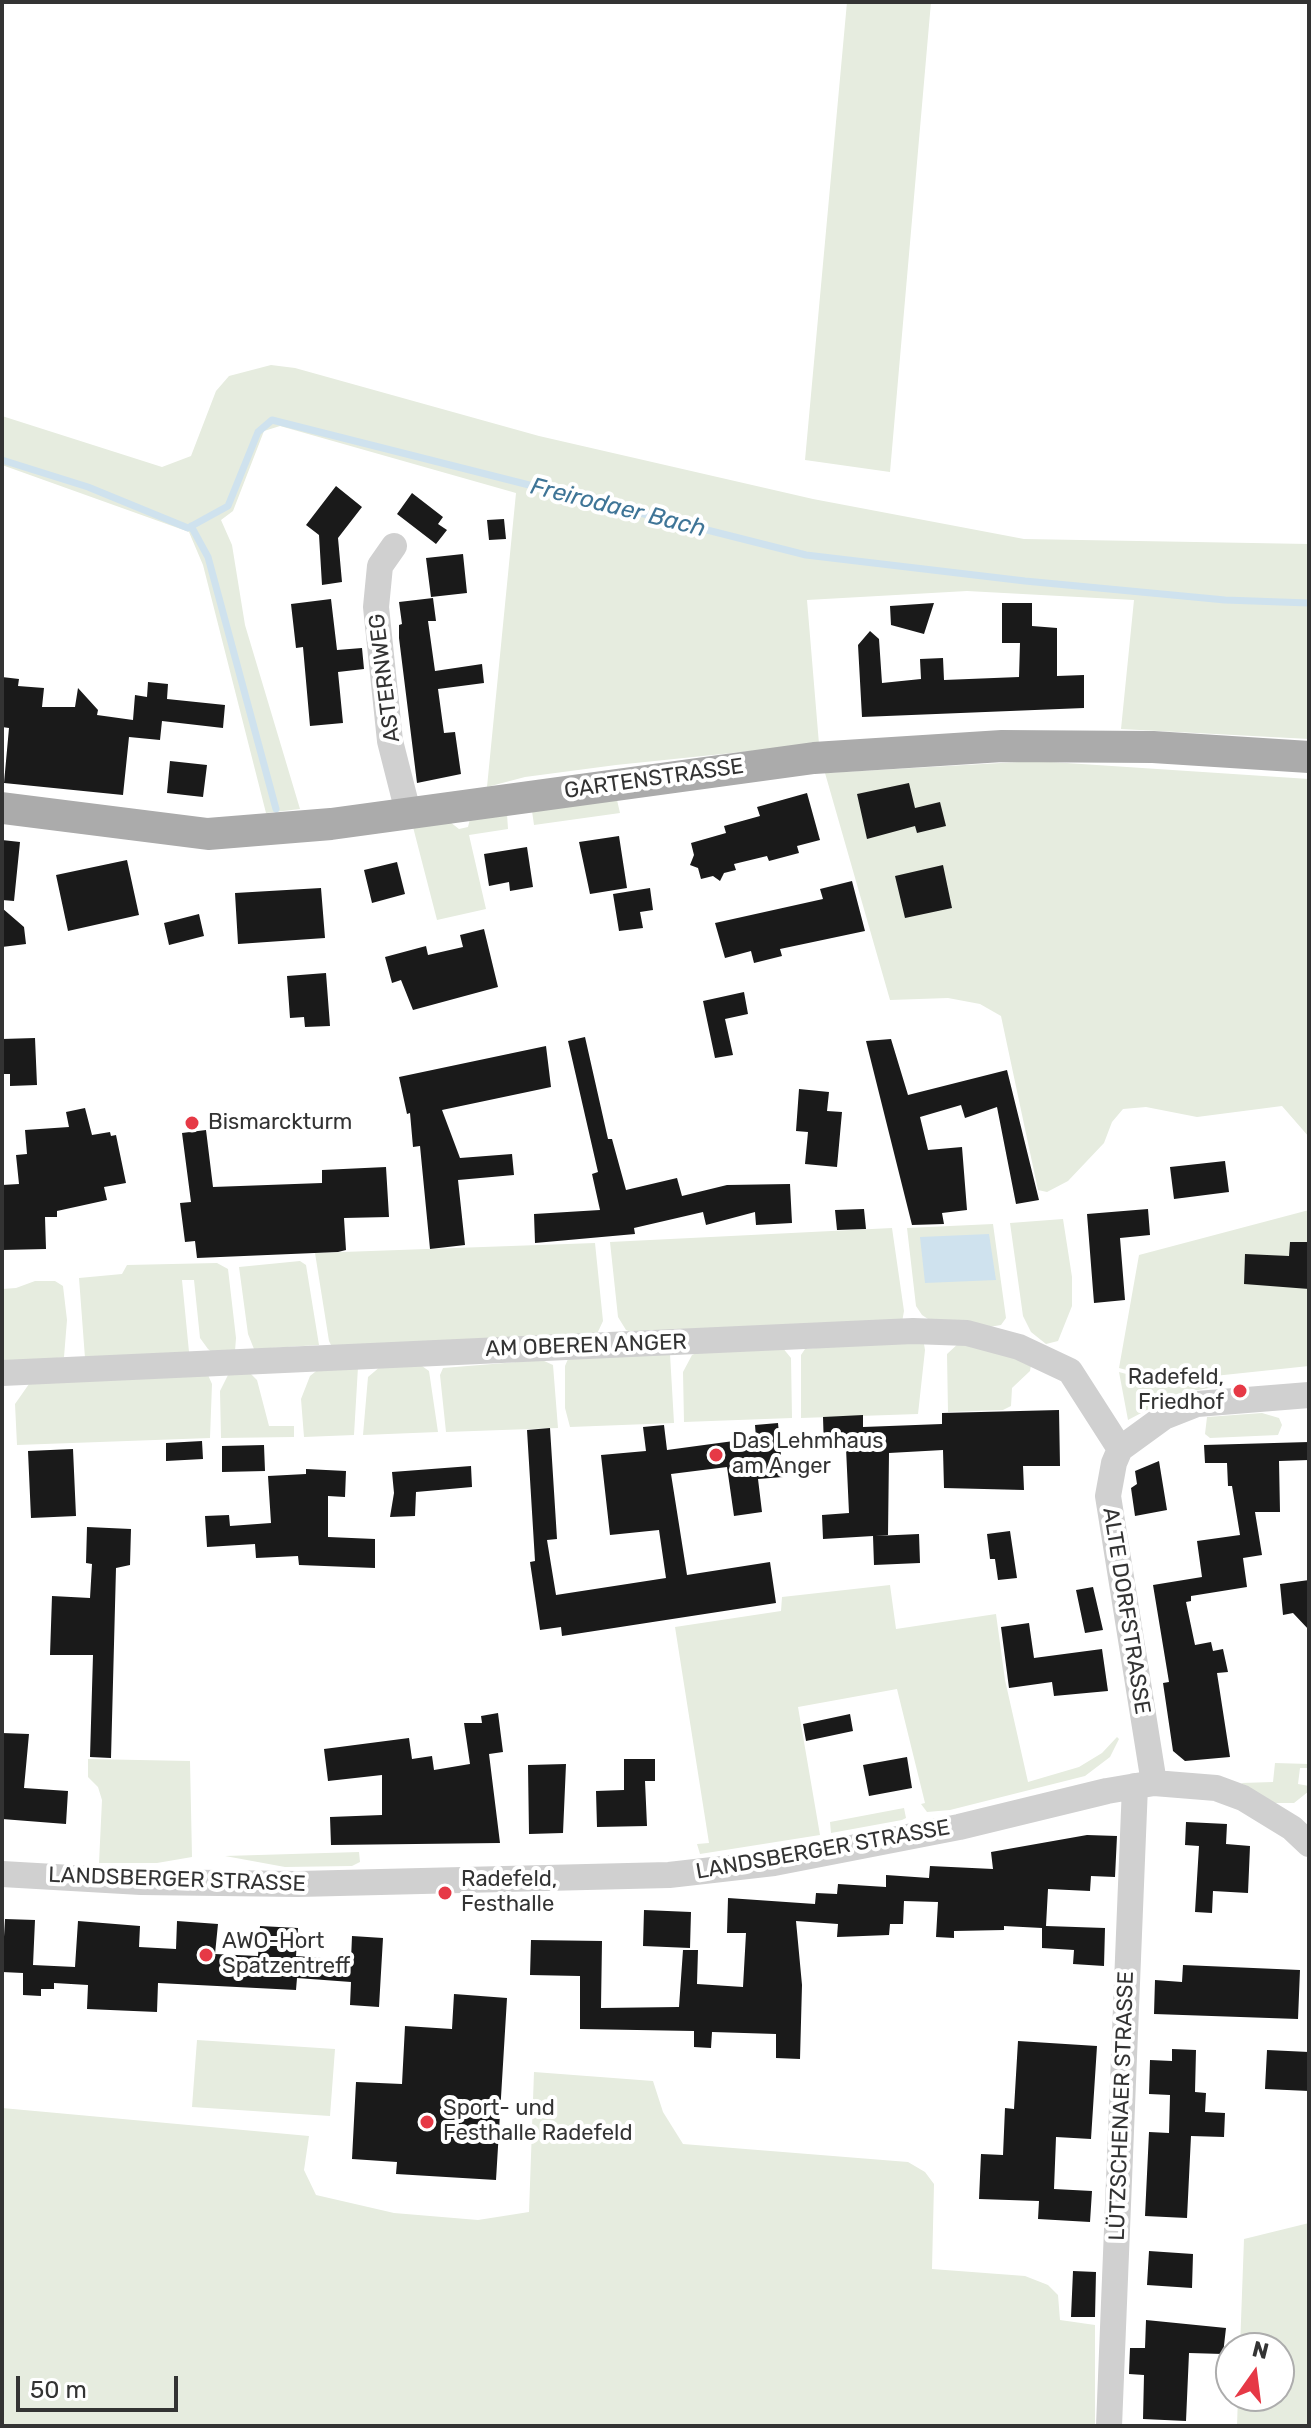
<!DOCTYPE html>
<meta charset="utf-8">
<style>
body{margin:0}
#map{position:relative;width:1311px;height:2428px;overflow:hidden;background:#fff;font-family:Rubik,sans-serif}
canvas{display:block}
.frame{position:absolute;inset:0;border:4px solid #333;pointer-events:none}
.north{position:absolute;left:1215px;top:2332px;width:80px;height:80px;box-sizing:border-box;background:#fff;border:2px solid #adadad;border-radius:50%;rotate:14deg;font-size:22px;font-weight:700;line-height:32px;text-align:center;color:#333}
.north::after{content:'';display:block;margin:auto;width:28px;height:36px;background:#e63946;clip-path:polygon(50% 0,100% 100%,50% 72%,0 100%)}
.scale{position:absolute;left:16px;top:2376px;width:162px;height:36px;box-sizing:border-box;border:4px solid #333;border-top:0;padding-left:10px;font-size:24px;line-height:28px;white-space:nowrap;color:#333;-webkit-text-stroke:6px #fff;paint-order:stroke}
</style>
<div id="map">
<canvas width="1311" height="2428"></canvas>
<div class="frame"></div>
<div class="north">N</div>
<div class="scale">50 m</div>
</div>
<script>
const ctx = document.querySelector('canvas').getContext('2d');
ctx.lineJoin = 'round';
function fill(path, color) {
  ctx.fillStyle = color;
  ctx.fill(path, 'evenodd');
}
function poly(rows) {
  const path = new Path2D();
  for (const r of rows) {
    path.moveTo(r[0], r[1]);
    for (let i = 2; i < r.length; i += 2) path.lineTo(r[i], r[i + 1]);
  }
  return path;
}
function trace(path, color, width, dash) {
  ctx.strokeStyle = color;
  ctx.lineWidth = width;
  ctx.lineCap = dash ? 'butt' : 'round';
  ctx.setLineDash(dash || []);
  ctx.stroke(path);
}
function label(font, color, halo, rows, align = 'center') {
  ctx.font = font + ' Rubik,sans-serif';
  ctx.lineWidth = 8;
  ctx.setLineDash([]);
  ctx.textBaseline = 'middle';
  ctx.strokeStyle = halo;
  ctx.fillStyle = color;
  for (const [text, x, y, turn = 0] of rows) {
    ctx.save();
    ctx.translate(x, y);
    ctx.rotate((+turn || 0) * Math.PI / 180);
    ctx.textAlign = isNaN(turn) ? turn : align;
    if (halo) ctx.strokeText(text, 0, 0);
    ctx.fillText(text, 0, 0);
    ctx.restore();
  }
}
fill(poly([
 [847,2,931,2,890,472,805,460],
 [271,365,295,368,539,436,813,499,1024,539,1309,544,1309,739,1121,729,1134,600,967,591,807,600,819,744,616,765,525,777,487,787,516,493,280,426,264,431,233,511,221,520,232,545,245,625,300,809,266,813,203,565,189,532,2,465,2,416,162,467,191,456,216,391,229,376],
 [1036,761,1309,779,1309,1137,1282,1106,1197,1117,1146,1107,1123,1109,1112,1122,1104,1143,1068,1181,1047,1192,1038,1190,1001,1016,980,1004,948,998,890,1000,825,773],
 [617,800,620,813,534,825,532,811],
 [507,814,508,829,469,835,486,909,437,920,413,827,450,822,459,829,468,827,470,819],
 [1309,1210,1309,1366,1167,1381,1119,1368,1139,1255],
 [1063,1219,1072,1277,1072,1306,1058,1341,1046,1344,1031,1332,1023,1316,1010,1223],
 [993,1224,1006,1318,1001,1325,989,1327,931,1321,922,1315,916,1306,907,1228],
 [892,1228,904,1311,902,1322,639,1335,626,1330,618,1317,610,1242],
 [595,1243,603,1321,596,1336,332,1347,329,1341,315,1253],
 [300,1261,306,1265,319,1345,254,1349,248,1334,239,1267],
 [217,1263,228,1269,236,1338,235,1351,214,1354,208,1349,200,1338,194,1280,182,1280,189,1352,85,1358,79,1278,122,1274,127,1265],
 [35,1281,55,1281,63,1286,67,1320,64,1357,2,1366,2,1289,16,1288],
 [912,1340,924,1344,925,1350,918,1414,801,1418,801,1355,805,1349],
 [960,1342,1014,1352,1031,1365,1030,1371,1012,1388,1011,1406,1003,1410,948,1412,947,1354],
 [782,1347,791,1358,792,1418,684,1422,683,1372,692,1355,703,1350],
 [670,1354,674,1423,570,1427,565,1408,565,1366,568,1359],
 [542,1360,553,1365,558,1428,446,1432,440,1375,443,1368],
 [381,1366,422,1366,429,1371,438,1432,363,1435,368,1377],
 [358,1367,354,1435,304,1437,301,1399,310,1376,320,1368],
 [1119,1372,1167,1385,1213,1380,1214,1387,1177,1394,1128,1420],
 [229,1373,250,1373,257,1380,269,1426,294,1426,294,1437,221,1438,220,1391],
 [208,1375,212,1384,210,1438,17,1445,15,1404,29,1384],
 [1262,1413,1279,1418,1282,1425,1278,1435,1210,1438,1205,1434,1207,1417],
 [890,1585,896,1629,996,1614,1005,1680,1028,1782,1079,1767,1102,1753,1117,1737,1119,1739,1110,1757,1085,1776,950,1810,927,1812,921,1804,925,1803,897,1689,798,1707,820,1835,700,1854,697,1844,709,1843,675,1627,781,1611,782,1597],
 [88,1759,190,1761,192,1857,157,1863,99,1863,102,1800,98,1787,88,1777],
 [1275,1763,1309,1764,1309,1768,1300,1768,1298,1784,1309,1786,1309,1791,1294,1803,1275,1803,1241,1783,1273,1782],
 [904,1808,906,1818,902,1820,831,1833,830,1822],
 [359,1852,360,1862,352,1866,285,1867,225,1856],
 [197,2040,335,2049,330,2116,192,2107],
 [534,2072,653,2081,663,2112,683,2144,908,2162,925,2172,934,2184,932,2269,1025,2276,1048,2285,1058,2295,1060,2320,1095,2325,1095,2426,2,2426,2,2108,309,2136,304,2170,316,2195,394,2213,478,2220,529,2212],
 [1309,2223,1309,2426,1237,2426,1238,2396,1279,2396,1279,2348,1240,2348,1244,2239]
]), '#e6ecdf');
fill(poly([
 [989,1234,996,1280,925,1283,920,1237]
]), '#cfe2ee');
trace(poly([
 [2,460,88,487,188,528,228,506,258,432,272,420,806,555,1025,581,1225,600,1309,603],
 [191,526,208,557,276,809]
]), '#cfe2ee', 7);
fill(poly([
 [336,486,362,507,338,538,342,582,322,585,319,535,306,525],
 [412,493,443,517,438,524,447,530,436,544,397,514],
 [504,519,506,539,489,540,487,520],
 [463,554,467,593,431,597,426,558],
 [433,598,436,621,428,621,435,671,482,664,484,683,438,689,444,733,455,732,461,774,417,783,399,638,399,625,402,624,399,602],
 [331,599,337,650,362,648,364,669,338,672,343,723,310,726,303,647,296,648,291,604],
 [934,603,924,634,891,625,890,606],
 [1002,603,1032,603,1032,626,1057,628,1057,676,1084,675,1084,708,862,717,858,645,870,631,879,639,882,683,921,679,920,659,943,658,944,680,1019,677,1020,643,1002,643],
 [2,677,19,679,18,686,44,688,42,707,75,707,78,688,98,710,97,715,133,720,135,695,147,697,148,682,168,684,167,699,225,705,223,728,162,721,160,740,129,737,123,795,4,783,9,728,2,727],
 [170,761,207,765,203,797,167,793],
 [909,783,915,808,940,802,946,826,917,833,915,826,867,839,857,794],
 [807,793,820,840,797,846,799,853,769,861,767,856,734,864,736,870,724,873,720,881,713,876,701,879,698,868,690,865,694,855,691,843,726,833,724,826,760,816,757,807],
 [619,836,627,888,590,894,579,842],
 [2,840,20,842,14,901,2,900],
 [527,847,533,887,510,891,509,882,489,886,484,854],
 [127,860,139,915,68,931,56,875],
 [397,862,405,894,372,903,364,870],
 [943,865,952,908,905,918,895,876],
 [852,881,865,931,780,949,782,956,754,963,751,951,725,958,715,923,823,899,820,889],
 [321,888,325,938,238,944,235,893],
 [650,888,653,910,640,912,643,928,619,931,613,894],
 [2,908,24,927,26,944,2,947],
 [199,914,204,936,169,945,164,923],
 [484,929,498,987,413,1010,401,980,392,983,385,957,426,946,428,955,463,947,460,935],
 [326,973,330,1026,305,1027,304,1017,290,1018,287,976],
 [744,992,748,1014,725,1019,733,1055,715,1058,703,1001],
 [585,1037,608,1139,612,1139,626,1190,677,1178,682,1196,727,1185,790,1184,792,1223,756,1225,755,1212,706,1225,703,1212,634,1228,635,1234,535,1243,534,1214,600,1210,592,1174,598,1172,568,1041],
 [35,1038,37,1085,10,1086,10,1074,2,1074,2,1039],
 [891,1039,908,1095,1007,1070,1039,1200,1016,1204,997,1107,965,1118,961,1105,920,1117,928,1150,962,1147,967,1210,942,1213,944,1224,912,1225,866,1041],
 [546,1046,551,1087,442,1110,460,1158,512,1154,514,1175,458,1180,465,1245,430,1249,420,1146,413,1147,410,1113,407,1114,399,1077],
 [799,1089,829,1092,827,1111,842,1112,837,1167,805,1164,808,1132,796,1131],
 [85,1108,92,1135,110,1132,111,1136,116,1135,126,1183,104,1187,107,1200,57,1211,57,1217,45,1217,46,1249,2,1250,2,1185,19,1184,16,1155,27,1154,25,1130,69,1127,66,1112],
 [206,1130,213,1187,322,1183,322,1170,386,1167,389,1217,344,1218,346,1250,338,1252,197,1258,195,1241,185,1242,180,1203,191,1202,182,1133],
 [1225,1161,1229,1192,1174,1199,1170,1167],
 [864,1209,866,1229,837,1230,835,1210],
 [1148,1209,1150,1235,1120,1238,1125,1300,1094,1303,1087,1214],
 [1290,1242,1309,1242,1309,1289,1244,1284,1245,1254,1289,1256],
 [1059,1410,1060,1466,1023,1466,1024,1490,944,1488,943,1450,889,1453,888,1535,875,1536,919,1534,920,1563,874,1565,873,1536,823,1539,822,1515,849,1513,846,1448,824,1449,823,1417,863,1415,863,1427,942,1424,942,1413],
 [778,1423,783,1477,758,1479,762,1512,734,1516,727,1467,671,1474,687,1575,770,1562,776,1603,562,1636,561,1627,540,1630,530,1562,535,1561,527,1430,550,1428,557,1539,547,1540,556,1595,666,1578,659,1530,610,1535,601,1455,646,1451,643,1427,664,1425,667,1450,756,1438,755,1425],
 [202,1441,203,1459,166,1461,166,1443],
 [1309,1442,1309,1460,1279,1461,1280,1512,1255,1512,1262,1555,1243,1558,1247,1587,1191,1596,1191,1601,1186,1602,1195,1645,1211,1642,1213,1651,1223,1649,1228,1672,1217,1673,1230,1757,1185,1761,1173,1751,1163,1683,1169,1682,1153,1585,1202,1577,1197,1541,1240,1535,1232,1486,1228,1486,1227,1463,1205,1463,1204,1445],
 [264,1445,265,1471,222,1472,222,1446],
 [73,1449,76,1516,31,1518,28,1451],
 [1159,1461,1167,1510,1135,1516,1131,1488,1137,1484,1135,1471],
 [471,1466,472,1487,416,1492,415,1516,390,1517,394,1493,392,1472],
 [306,1469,346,1471,345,1497,328,1496,328,1537,375,1539,375,1568,299,1565,298,1556,256,1558,255,1544,207,1547,205,1516,229,1515,230,1526,271,1523,268,1476,306,1474],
 [87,1527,131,1529,130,1565,116,1568,111,1758,90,1757,93,1655,50,1655,52,1596,90,1598,92,1564,86,1563],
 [1010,1531,1017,1578,998,1580,995,1559,990,1559,987,1534],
 [1309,1580,1309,1630,1293,1613,1283,1615,1280,1584],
 [1093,1587,1103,1630,1085,1633,1076,1590],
 [1029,1623,1034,1658,1102,1649,1108,1691,1054,1696,1052,1682,1009,1688,1001,1627],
 [498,1713,503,1752,489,1754,500,1843,331,1845,330,1817,382,1815,382,1775,328,1781,324,1749,409,1738,412,1759,432,1756,434,1770,470,1764,464,1723,482,1723,481,1716],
 [850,1714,853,1731,806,1741,803,1724],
 [2,1733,29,1734,24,1788,68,1791,66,1824,2,1819],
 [907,1757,912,1788,869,1796,863,1765],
 [624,1759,655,1759,655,1781,645,1781,647,1826,597,1827,596,1791,624,1790],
 [566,1764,563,1833,529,1834,528,1765],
 [1186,1822,1227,1824,1226,1844,1250,1846,1248,1893,1213,1891,1212,1913,1195,1912,1199,1846,1185,1845],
 [1087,1835,1117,1836,1115,1877,1091,1876,1090,1891,1048,1889,1046,1926,1105,1928,1104,1966,1073,1964,1074,1950,1042,1948,1042,1928,1004,1926,1004,1930,954,1931,954,1938,936,1937,938,1902,904,1901,903,1924,890,1924,889,1935,837,1937,838,1924,796,1921,802,1985,800,2059,776,2058,776,2034,712,2032,711,2048,694,2047,694,2031,580,2029,580,1976,530,1975,531,1940,602,1941,601,2008,679,2007,683,1950,698,1950,697,1984,743,1987,746,1933,727,1933,728,1898,815,1904,816,1893,837,1894,838,1884,886,1887,886,1875,929,1878,930,1866,993,1869,991,1852],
 [644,1910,691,1912,690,1948,643,1946],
 [5,1919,35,1920,33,1965,75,1967,78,1921,140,1926,139,1947,176,1949,177,1921,218,1924,215,1954,258,1956,260,1926,298,1928,296,1956,351,1960,352,1936,383,1938,379,2007,350,2005,351,1982,297,1978,296,1990,158,1983,157,2012,87,2009,88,1985,54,1983,54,1989,41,1989,41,1996,23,1995,23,1973,2,1972],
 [1183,1965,1300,1970,1298,2019,1154,2014,1155,1980,1182,1982],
 [454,1994,507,1998,496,2180,396,2174,397,2162,352,2159,356,2082,402,2084,405,2026,452,2029],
 [1018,2041,1097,2046,1091,2139,1056,2137,1054,2189,1092,2191,1090,2222,1038,2219,1039,2201,979,2199,981,2154,1003,2155,1005,2108,1014,2109],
 [1172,2049,1196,2050,1195,2092,1206,2093,1205,2112,1225,2113,1224,2137,1191,2136,1187,2218,1145,2216,1149,2132,1169,2133,1170,2095,1149,2094,1150,2060,1172,2061],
 [1267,2050,1309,2052,1309,2091,1265,2089],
 [1149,2251,1193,2254,1192,2288,1147,2285],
 [1073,2271,1096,2272,1095,2317,1071,2317],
 [1146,2320,1226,2328,1223,2354,1189,2353,1186,2421,1143,2419,1144,2375,1129,2374,1130,2348,1145,2348]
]), '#1a1a1a');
trace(poly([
 [394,546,380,566,376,607,390,741,408,812],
 [2,1373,913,1331,967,1333,1019,1347,1070,1371,1120,1449],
 [1154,1783,1108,1496,1114,1463,1120,1449,1164,1417,1197,1404,1309,1395],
 [2,1874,141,1882,298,1884,669,1875,774,1863,959,1827,1107,1791,1154,1783,1216,1788,1243,1798,1292,1828,1309,1844],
 [1109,2426,1135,1786]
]), '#d0d0d0', 26);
trace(poly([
 [2,808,208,834,331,824,814,758,1002,746,1153,747,1309,757]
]), '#ababab', 32);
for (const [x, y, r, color] of [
 [192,1123,8,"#e63946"],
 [1240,1391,8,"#e63946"],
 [716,1455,8,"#e63946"],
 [445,1893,8,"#e63946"],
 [206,1955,8,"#e63946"],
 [427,2122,8,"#e63946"]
]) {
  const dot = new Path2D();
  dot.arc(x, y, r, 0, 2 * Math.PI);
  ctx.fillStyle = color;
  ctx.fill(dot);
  trace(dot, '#fff', 3);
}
label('22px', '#333', '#fff', [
 ["ASTERNWEG",385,678,-97],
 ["GARTENSTRASSE",654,779,-8],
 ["AM OBEREN ANGER",586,1346,-2],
 ["ALTE DORFSTRASSE",1126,1611,81],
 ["LANDSBERGER STRASSE",823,1850,-10],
 ["LANDSBERGER STRASSE",177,1880,2],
 ["LÜTZSCHENAER STRASSE",1122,2106,-88]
]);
label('22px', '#333', '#fff', [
 ["Bismarckturm",208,1123],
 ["Radefeld,",1224,1378,"right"],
 ["Friedhof",1224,1403,"right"],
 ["Das Lehmhaus",732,1442],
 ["am Anger",732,1467],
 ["Radefeld,",461,1880],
 ["Festhalle",461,1905],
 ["AWO-Hort",222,1942],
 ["Spatzentreff",222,1967],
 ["Sport- und",443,2109],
 ["Festhalle Radefeld",443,2134]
], 'left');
label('italic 24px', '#3f7597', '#fff', [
 ["Freirodaer Bach",618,508,14]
]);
</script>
